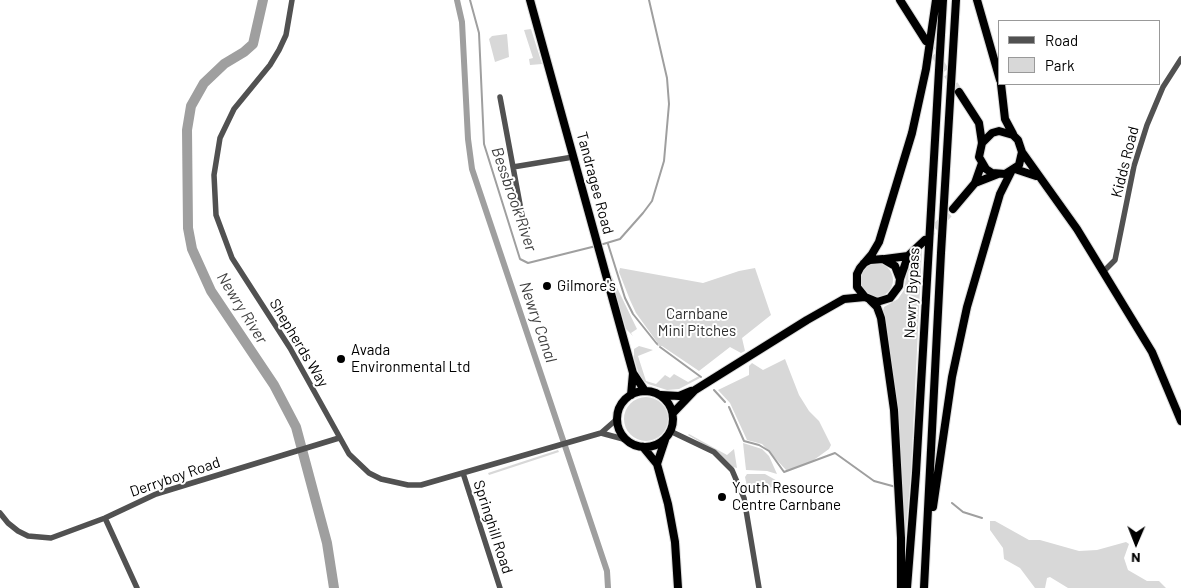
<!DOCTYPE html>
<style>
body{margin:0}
#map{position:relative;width:1181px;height:588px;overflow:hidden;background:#fff;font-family:Barlow,sans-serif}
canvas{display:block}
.legend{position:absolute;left:998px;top:20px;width:162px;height:65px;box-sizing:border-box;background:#fff;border:1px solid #999;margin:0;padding:6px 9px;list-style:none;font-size:15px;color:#000}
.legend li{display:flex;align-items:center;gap:10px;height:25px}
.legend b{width:25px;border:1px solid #999}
.north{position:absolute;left:1111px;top:518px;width:50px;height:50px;-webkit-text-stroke:4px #fff;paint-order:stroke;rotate:181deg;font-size:14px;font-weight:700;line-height:20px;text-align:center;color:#000}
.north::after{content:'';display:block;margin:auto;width:18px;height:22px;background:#000;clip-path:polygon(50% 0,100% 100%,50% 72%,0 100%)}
</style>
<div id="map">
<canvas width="1181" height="588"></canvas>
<ul class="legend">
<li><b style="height:6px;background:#515151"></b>Road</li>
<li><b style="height:14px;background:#d8d8d8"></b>Park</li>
</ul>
<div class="north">N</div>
</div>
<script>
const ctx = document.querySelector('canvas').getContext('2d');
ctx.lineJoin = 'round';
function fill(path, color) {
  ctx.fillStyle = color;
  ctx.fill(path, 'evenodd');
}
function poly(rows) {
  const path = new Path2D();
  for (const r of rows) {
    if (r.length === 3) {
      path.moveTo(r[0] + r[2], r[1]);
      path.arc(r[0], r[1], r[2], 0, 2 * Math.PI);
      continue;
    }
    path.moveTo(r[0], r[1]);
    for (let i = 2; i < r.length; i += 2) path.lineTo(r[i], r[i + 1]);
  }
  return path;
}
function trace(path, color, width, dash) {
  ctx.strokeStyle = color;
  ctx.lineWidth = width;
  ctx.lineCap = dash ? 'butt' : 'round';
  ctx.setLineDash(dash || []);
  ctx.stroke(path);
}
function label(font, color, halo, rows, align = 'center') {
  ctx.font = font + ' Barlow,sans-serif';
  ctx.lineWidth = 4;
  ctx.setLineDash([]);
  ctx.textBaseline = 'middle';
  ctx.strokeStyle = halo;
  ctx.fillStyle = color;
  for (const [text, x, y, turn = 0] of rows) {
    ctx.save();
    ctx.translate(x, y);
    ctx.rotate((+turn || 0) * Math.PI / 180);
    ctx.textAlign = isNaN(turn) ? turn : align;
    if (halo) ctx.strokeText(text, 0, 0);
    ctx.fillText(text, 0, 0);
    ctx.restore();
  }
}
fill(poly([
 [531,29,542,64,530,65,529,59,533,58,524,30],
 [507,34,509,57,495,62,489,39,492,36],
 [922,249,911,472,905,543,900,460,883,311,884,307,898,299,904,290,907,272],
 [876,280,17],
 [620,268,703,283,739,271,755,268,771,315,742,338,745,351,741,353,730,347,699,371,662,346,657,346,657,342,636,313,630,300,619,272],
 [609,271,637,329,631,333,633,336,626,329],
 [639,346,653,350,638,356,646,381,656,384,665,375,670,378,674,374,688,382,699,376,700,378,679,389,667,390,648,384,640,378,634,358,634,349],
 [785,359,799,395,809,411,819,421,831,445,829,449,811,462,787,471,762,444,747,440,730,403,718,390,749,375,749,366,752,363,763,370],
 [646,419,22],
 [689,434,727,455,734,449,737,468,733,467,720,454,688,435],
 [743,443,762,449,769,456,777,474,767,471,746,470],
 [558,450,559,452,489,475,488,473],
 [747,474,765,474,781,483,769,488,771,492,766,495,763,488,748,491,745,477],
 [990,521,995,521,1029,540,1040,540,1079,551,1097,550,1126,542,1129,544,1124,558,1128,570,1147,581,1159,581,1166,588,1068,588,1050,577,1047,578,1045,588,1035,588,1020,568,1004,559,1003,548,990,530]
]), '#d8d8d8');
trace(poly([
 [470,0,479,33,484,144,520,259,528,263,596,246],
 [608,244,625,298,633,314,657,344],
 [600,245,620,239,643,213,652,201,664,161,669,104,667,78,649,0],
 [660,347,701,377],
 [714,390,725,402],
 [729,407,744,441,759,445,769,451,784,472,835,453,874,481,896,487],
 [952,503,963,512,982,518]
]), '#9f9f9f', 2);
trace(poly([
 [457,0,462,22,468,139,472,169,607,571,608,588]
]), '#9f9f9f', 6);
trace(poly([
 [263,0,253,44,244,52,224,64,204,83,191,106,187,130,188,228,192,249,211,291,274,385,296,427,327,543,334,588]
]), '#9f9f9f', 10);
trace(poly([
 [928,44,959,92],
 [927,237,953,209]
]), '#d9d9d9', 8, [8, 4]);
const highway = poly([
 [530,0,633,373,631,395],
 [900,0,926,41],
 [977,0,1000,80],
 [1001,84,1005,119,1013,134],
 [959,92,979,123,982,143,979,157,986,169,992,173,1005,174,1019,165,1022,152,1018,140,1013,135,999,131,992,133,982,143],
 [1022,152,1077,229,1152,352,1181,421],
 [1015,169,1036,176],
 [975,183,998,174],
 [953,209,975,183,982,163],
 [885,259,908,256],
 [864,263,870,260,883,259,895,266,900,279,899,286,890,298,877,302,865,297,857,287,857,274,860,268,872,254,879,242,912,133,926,69,936,0],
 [900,279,908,256,925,240],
 [870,300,877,307,881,318,894,410,901,538,901,588],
 [633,373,645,391],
 [645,419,28],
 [661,395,679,396,691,391],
 [673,413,695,390,807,320,844,299,865,297],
 [643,447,657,464,668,504,675,542,678,588],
 [657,464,665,440],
 [933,507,952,377,967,307,1000,194,1011,172],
 [907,588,916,473,943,0],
 [924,588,941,253,956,0]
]);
trace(highway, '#dbdbdb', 10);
trace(poly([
 [292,0,286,35,279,50,270,65,234,109,220,138,214,175,216,215,232,258,290,348,349,454,369,473,381,479,408,485,421,485,601,433,617,419],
 [500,97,524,226],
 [513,167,573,157],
 [1103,272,1115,260,1134,166,1147,125,1163,87,1181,59],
 [670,431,714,452,732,470,744,498,759,588],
 [601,433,627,440],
 [463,473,500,588],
 [0,513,8,523,18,531,28,536,51,538,105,518,156,494,339,438],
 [105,518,137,588]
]), '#515151', 5.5);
trace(highway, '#000', 8);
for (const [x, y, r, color] of [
 [547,286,5,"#000"],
 [341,359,5,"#000"],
 [722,497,5,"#000"]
]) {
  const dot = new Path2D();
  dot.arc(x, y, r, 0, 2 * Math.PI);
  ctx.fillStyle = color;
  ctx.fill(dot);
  trace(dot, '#fff', 2);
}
label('15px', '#000', '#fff', [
 ["Kidds Road",1125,162,-76],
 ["Tandragee Road",595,183,75],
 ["Newry Bypass",912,293,-87],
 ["Shepherds Way",299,343,59],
 ["Derryboy Road",175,477,-19],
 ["Springhill Road",493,527,72]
]);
label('15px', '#000', '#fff', [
 ["Gilmore's",557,286],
 ["Avada",351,350],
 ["Environmental Ltd",351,367],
 ["Youth Resource",732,488],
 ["Centre Carnbane",732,505]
], 'left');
label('15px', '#2f2f2f', '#fff', [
 ["Carnbane",697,314],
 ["Mini Pitches",697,331]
]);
label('italic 16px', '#404040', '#fff', [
 ["Bessbrook River",514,199,71],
 ["Newry River",242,308,58],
 ["Newry Canal",538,322,71]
]);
</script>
